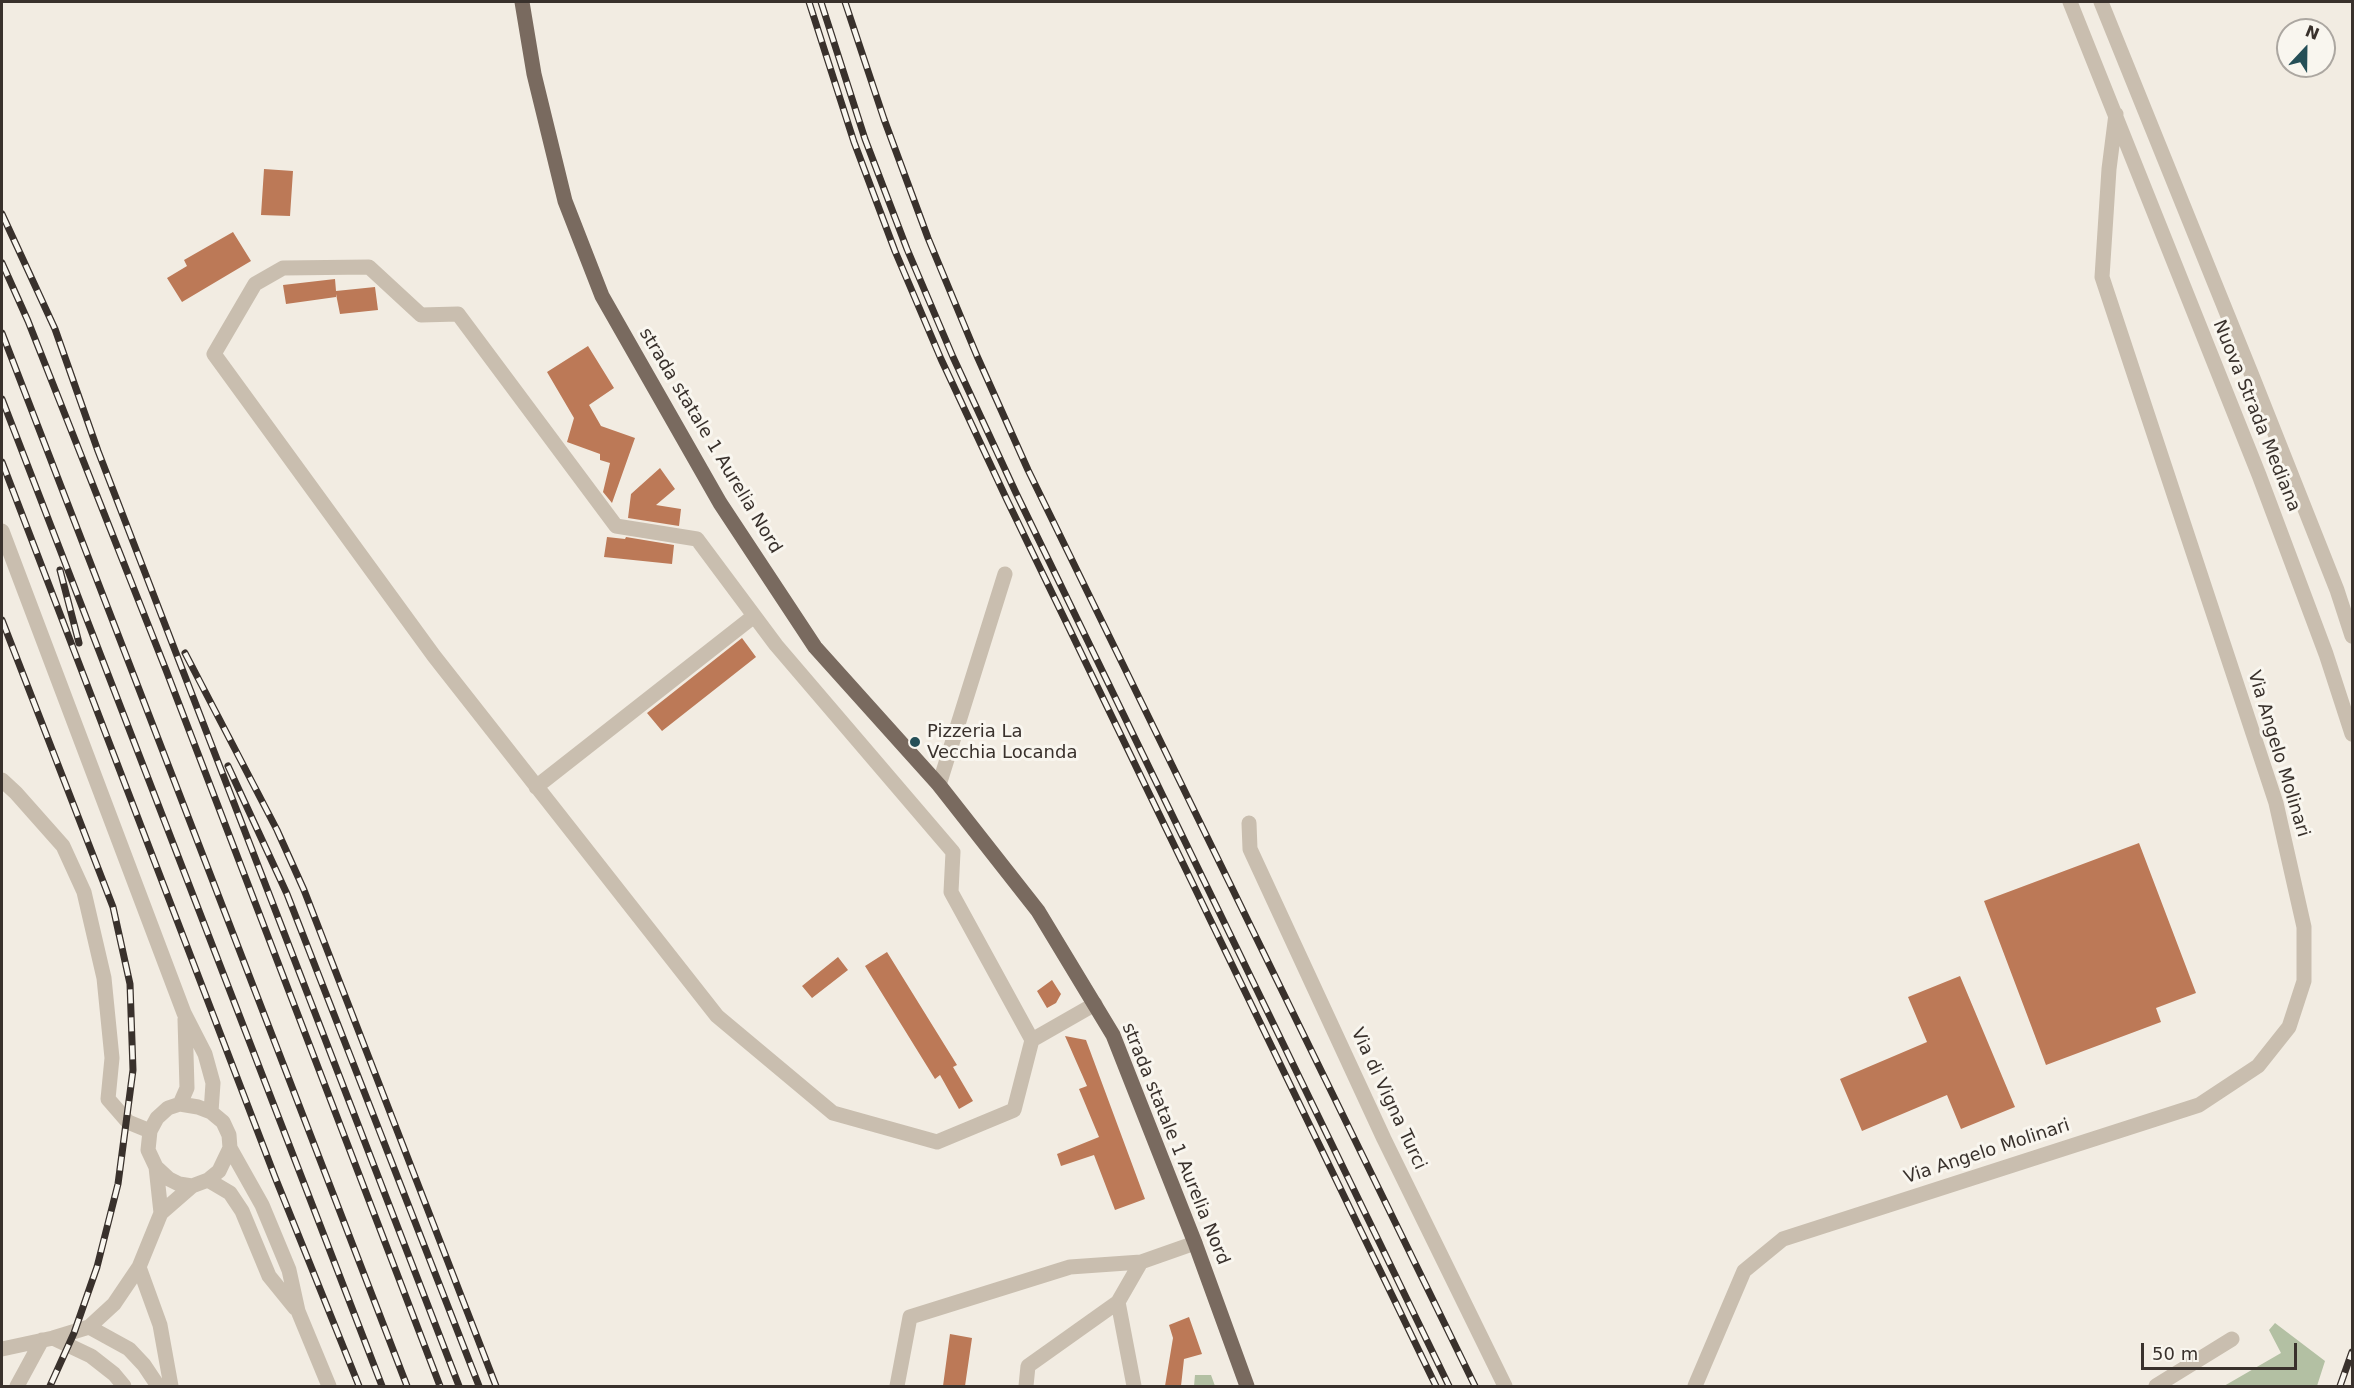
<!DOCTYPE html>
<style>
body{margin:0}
#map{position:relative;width:2354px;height:1388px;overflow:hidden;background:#f2ece2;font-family:"DejaVu Sans",sans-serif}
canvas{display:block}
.frame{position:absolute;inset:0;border:3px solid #39312c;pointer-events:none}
.north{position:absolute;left:2276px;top:18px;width:60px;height:60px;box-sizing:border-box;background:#f9f6ef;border:2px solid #aca7a1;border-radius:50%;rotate:22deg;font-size:16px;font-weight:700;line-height:24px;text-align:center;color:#39312c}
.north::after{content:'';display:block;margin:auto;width:21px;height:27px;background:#254f57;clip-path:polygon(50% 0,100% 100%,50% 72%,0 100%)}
.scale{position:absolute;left:2141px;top:1343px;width:156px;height:27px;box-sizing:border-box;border:3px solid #39312c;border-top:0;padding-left:8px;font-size:18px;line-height:21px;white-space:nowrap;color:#39312c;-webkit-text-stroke:4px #f9f6ef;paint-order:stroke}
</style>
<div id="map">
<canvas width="2354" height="1388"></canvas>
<div class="frame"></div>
<div class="north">N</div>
<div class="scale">50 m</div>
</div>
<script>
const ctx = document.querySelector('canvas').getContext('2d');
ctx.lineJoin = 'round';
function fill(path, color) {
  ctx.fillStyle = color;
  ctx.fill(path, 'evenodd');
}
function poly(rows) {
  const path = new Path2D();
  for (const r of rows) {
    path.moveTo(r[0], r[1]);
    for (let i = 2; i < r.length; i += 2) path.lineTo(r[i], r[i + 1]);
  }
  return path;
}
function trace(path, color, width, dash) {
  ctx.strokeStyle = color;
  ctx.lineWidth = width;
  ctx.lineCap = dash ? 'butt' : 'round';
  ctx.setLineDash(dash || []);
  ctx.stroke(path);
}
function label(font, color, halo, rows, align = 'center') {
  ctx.font = font + ' "DejaVu Sans",sans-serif';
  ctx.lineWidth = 6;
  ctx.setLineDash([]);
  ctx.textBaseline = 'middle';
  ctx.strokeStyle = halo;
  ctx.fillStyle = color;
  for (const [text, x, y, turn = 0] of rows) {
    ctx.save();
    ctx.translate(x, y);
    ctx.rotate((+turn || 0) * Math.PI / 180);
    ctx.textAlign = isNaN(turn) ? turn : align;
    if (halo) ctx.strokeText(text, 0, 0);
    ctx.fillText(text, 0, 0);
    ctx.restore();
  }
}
fill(poly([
 [2275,1323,2325,1361,2317,1386,2224,1386,2281,1353,2269,1330],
 [1195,1375,1211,1375,1215,1386,1194,1386]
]), '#b3c0a3');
fill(poly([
 [264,169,293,171,290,216,261,215],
 [233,232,251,261,182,302,167,278,187,266,184,260],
 [335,279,336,291,375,287,378,310,340,314,336,294,336,297,286,304,283,285],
 [588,346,614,388,589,405,601,426,635,438,612,503,603,492,610,463,600,460,600,454,567,442,574,418,547,372],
 [660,468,675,489,656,505,681,509,679,526,628,518,631,494],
 [607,537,625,539,626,537,674,545,672,564,604,557],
 [742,638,756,657,662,731,647,713],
 [2139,843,2196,993,2156,1008,2161,1022,2046,1065,1984,901],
 [887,952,957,1065,953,1067,973,1101,959,1109,940,1075,935,1079,865,966],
 [838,957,848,970,812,998,802,986],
 [1960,976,2015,1107,1961,1129,1947,1095,1862,1131,1840,1079,1927,1042,1908,997],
 [1052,980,1061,994,1056,1003,1047,1008,1037,991],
 [1065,1036,1086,1040,1145,1199,1115,1210,1094,1155,1061,1166,1057,1154,1099,1137,1079,1089,1087,1086],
 [1189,1317,1202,1354,1184,1359,1181,1386,1165,1386,1173,1338,1169,1325],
 [950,1334,972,1338,965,1386,943,1386]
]), '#bc7957');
trace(poly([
 [2070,2,2259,475,2326,654,2352,734],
 [2101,2,2253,378,2337,590,2352,636],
 [2,531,184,1013,205,1054,213,1083,211,1112],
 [2,780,16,793,63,846,84,892,104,978,112,1058,108,1099,128,1122,150,1131],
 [939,785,1005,574],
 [536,787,754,616],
 [1249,823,1250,849,1384,1139,1505,1386],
 [1032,1040,1014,1110,937,1142,833,1113,717,1016,434,656,214,354,255,284,283,268,369,267,421,315,458,314,616,526,697,539,776,645,953,852,951,892,1032,1040,1095,1004],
 [180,1104,198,1107,211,1112,223,1122,229,1135,230,1148,219,1171,208,1180,192,1186,179,1184,169,1179,156,1167,148,1150,150,1131,157,1118,168,1108,180,1104],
 [180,1104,187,1088,185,1019],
 [230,1148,262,1205,289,1270,298,1311,329,1386],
 [156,1167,161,1213],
 [208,1180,230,1193,242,1211,269,1276,295,1308],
 [139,1267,160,1325,171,1386],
 [1118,1302,1134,1386],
 [89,1327,129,1349,144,1365,158,1386],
 [53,1338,91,1356,114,1374,124,1386],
 [2,1349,53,1338,89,1327,114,1304,139,1267,161,1213,192,1186],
 [17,1386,42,1340],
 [897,1386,910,1317,1070,1267,1141,1262,1195,1243],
 [1026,1386,1028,1366,1118,1302,1141,1262],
 [1695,1386,1744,1271,1783,1239,2199,1105,2258,1066,2289,1027,2304,981,2304,927,2276,803,2102,277,2109,169,2116,114],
 [2156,1386,2232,1339]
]), '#c9beaf', 15);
trace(poly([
 [522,2,534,74,565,201,602,296,720,503,815,647,939,785,1038,911,1113,1035,1195,1243,1247,1386]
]), '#796a5f', 15);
const rail = poly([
 [809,2,854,142,895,251,941,359,1007,500,1436,1386],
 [821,2,865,139,907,249,953,357,1016,493,1449,1386],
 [845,2,884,119,928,238,977,356,1028,470,1475,1386],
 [2,214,55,329,98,451,459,1386],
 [2,263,28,321,166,670,440,1386],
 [2,333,407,1386],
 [2,399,382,1386],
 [2,462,275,1177,359,1386],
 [60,570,79,643],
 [2,620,113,907,130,984,133,1070,118,1184,97,1267,74,1333,50,1386],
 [185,653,277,830,304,890,496,1386],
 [228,766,287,894,479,1386],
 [2340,1386,2352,1352]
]);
trace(rail, '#39312c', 7);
trace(rail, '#f9f6ef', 4.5, [14]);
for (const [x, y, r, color] of [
 [915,742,6,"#254f57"]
]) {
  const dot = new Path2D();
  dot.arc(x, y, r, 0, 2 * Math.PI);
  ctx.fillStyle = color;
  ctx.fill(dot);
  trace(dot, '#f9f6ef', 2);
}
label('18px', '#39312c', '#f9f6ef', [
 ["Nuova Strada Mediana",2256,416,68],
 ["strada statale 1 Aurelia Nord",710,441,59],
 ["Via Angelo Molinari",2278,754,73],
 ["Via di Vigna Turci",1388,1099,65],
 ["strada statale 1 Aurelia Nord",1175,1144,68],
 ["Via Angelo Molinari",1987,1152,-18]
]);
label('18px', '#39312c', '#f9f6ef', [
 ["Pizzeria La",927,732],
 ["Vecchia Locanda",927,753]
], 'left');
</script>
